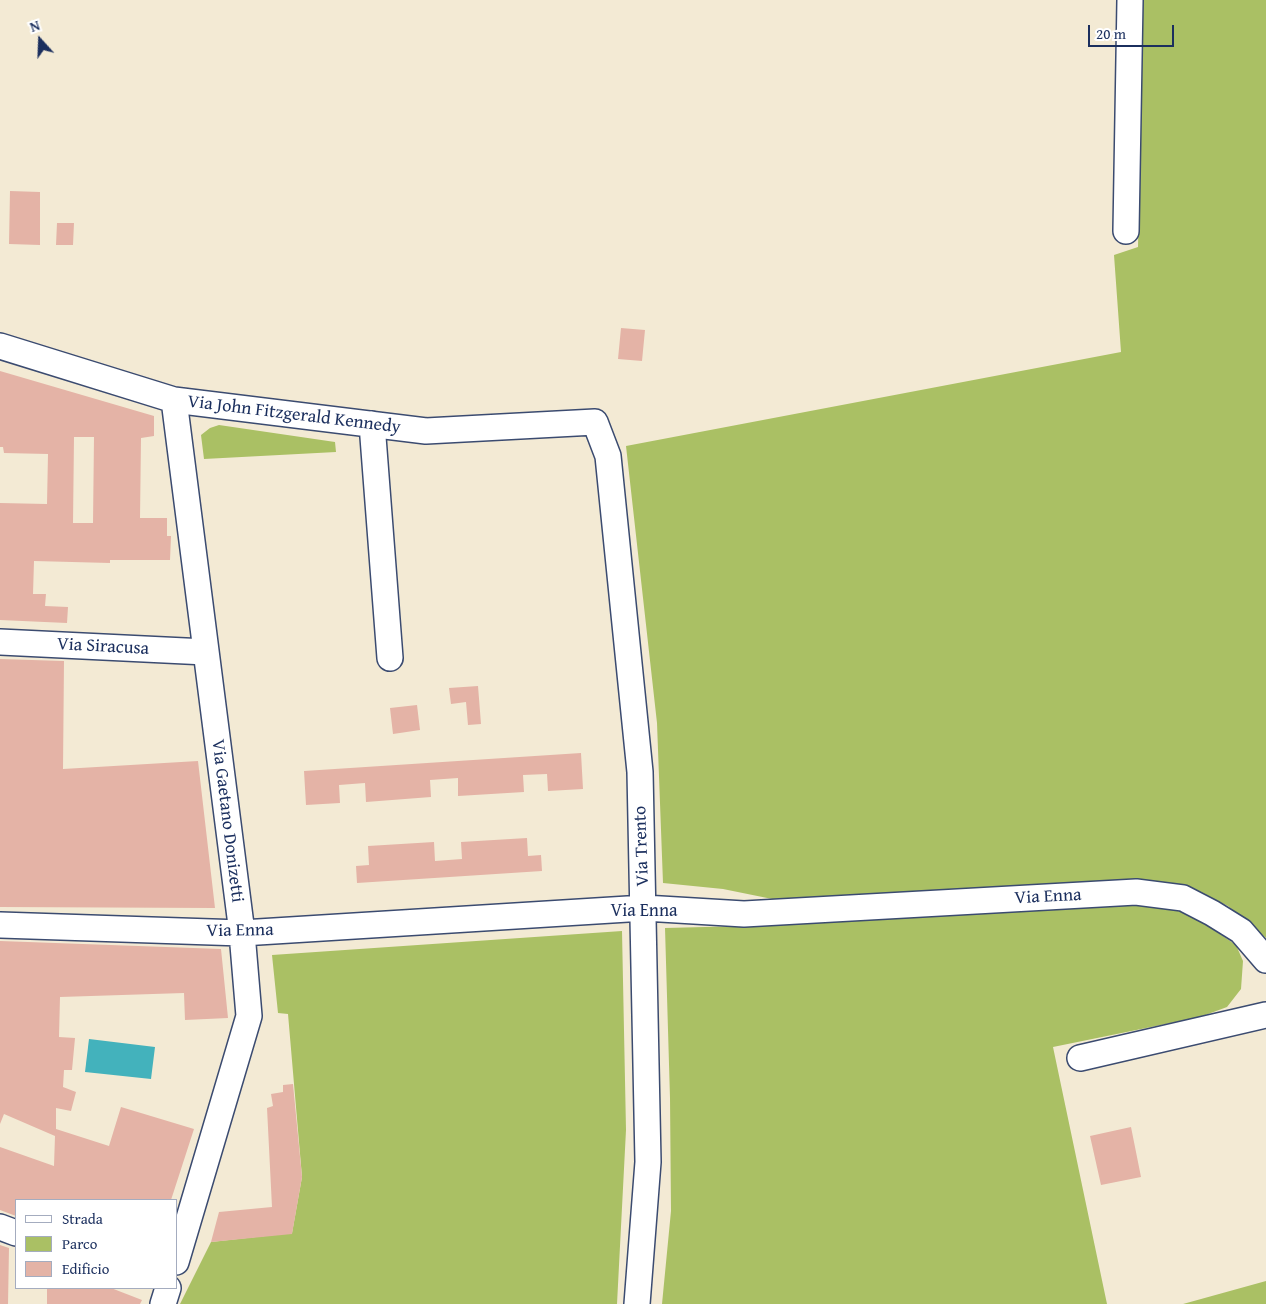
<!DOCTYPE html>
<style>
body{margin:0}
#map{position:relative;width:1266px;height:1304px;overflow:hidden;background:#f3ead4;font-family:"Gentium Book Plus",serif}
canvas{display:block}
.legend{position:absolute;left:15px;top:1199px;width:162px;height:90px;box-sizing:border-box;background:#fff;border:1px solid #a4acbf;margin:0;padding:6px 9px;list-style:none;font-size:15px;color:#1b2f5e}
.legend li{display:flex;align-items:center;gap:10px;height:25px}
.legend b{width:25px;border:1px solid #a4acbf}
.north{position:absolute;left:15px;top:15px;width:50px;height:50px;-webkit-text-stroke:4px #fff;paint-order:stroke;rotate:340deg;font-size:14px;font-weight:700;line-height:20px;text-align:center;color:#1b2f5e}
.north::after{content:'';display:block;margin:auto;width:18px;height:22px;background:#1b2f5e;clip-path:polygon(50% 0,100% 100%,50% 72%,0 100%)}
.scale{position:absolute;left:1088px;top:25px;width:86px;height:22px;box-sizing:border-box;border:2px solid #1b2f5e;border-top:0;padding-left:6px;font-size:15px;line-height:18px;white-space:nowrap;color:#1b2f5e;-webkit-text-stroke:4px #fff;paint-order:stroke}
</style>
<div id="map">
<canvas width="1266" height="1304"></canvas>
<ul class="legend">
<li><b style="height:6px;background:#fff"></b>Strada</li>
<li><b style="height:14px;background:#aac064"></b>Parco</li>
<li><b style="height:14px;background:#e4b3a6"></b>Edificio</li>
</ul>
<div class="north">N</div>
<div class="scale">20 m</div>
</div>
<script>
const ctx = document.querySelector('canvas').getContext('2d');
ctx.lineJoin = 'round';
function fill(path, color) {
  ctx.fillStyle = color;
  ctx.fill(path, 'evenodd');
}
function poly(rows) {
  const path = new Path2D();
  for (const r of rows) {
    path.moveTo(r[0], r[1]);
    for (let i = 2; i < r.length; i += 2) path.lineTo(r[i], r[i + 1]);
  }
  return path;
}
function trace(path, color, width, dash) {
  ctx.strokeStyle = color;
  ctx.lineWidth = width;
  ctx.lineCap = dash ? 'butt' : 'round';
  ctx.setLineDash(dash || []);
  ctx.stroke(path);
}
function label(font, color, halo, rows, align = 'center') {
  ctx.font = font + ' "Gentium Book Plus",serif';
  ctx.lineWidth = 4.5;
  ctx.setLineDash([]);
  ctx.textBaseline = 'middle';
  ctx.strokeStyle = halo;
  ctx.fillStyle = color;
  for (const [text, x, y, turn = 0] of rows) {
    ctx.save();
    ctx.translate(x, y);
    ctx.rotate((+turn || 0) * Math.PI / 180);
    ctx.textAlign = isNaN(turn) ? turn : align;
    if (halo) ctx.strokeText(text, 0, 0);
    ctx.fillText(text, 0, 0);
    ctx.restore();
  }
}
fill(poly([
 [1143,0,1266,0,1266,938,1228,906,1191,888,1136,879,787,902,723,889,663,883,657,723,626,446,1121,352,1114,255,1138,247],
 [219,425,335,442,336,452,204,459,201,435,210,428],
 [1135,903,1179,909,1208,926,1236,945,1243,961,1241,989,1227,1007,1200,1017,1053,1047,1107,1304,662,1304,671,1211,670,1098,665,928,745,926],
 [622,931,626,1130,617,1304,180,1304,211,1242,292,1233,302,1177,288,1014,278,1013,272,955],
 [1266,1281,1266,1304,1183,1304]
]), '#aac064');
fill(poly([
 [89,1039,155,1047,151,1079,85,1072]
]), '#43b2bc');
fill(poly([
 [10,191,40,192,40,245,9,244],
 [57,223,74,223,73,245,56,245],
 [621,328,645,330,642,361,618,359],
 [0,371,154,416,154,436,141,438,140,518,167,518,167,536,171,536,170,560,110,560,110,563,34,561,33,594,46,594,45,606,68,607,67,623,0,620,0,503,47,504,48,454,4,453,3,447,0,447],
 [74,437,94,437,93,523,73,523],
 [0,659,64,661,63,769,198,761,215,908,0,907],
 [478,686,481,724,468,725,466,702,451,704,449,688],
 [417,705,420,730,393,734,390,708],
 [581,753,583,789,548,791,547,774,523,775,524,792,458,796,458,778,430,780,431,797,366,802,365,783,339,785,340,803,306,805,304,771],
 [527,838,528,856,541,855,542,871,357,883,356,866,369,865,368,846,434,842,435,861,462,859,461,842],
 [0,941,221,949,228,1018,185,1020,184,993,60,997,59,1037,75,1038,72,1070,64,1070,63,1087,76,1092,71,1111,56,1108,56,1129,109,1146,121,1107,194,1129,171,1200,16,1200,16,1216,0,1210,0,1147,54,1166,55,1136,4,1114,0,1124],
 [293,1084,302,1177,292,1234,211,1242,219,1212,272,1207,267,1108,273,1106,271,1094,283,1092,283,1085],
 [1131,1127,1141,1177,1101,1185,1090,1136],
 [0,1245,9,1248,8,1304,0,1304],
 [47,1288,111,1288,142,1300,140,1304,47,1304]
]), '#e4b3a6');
const street = poly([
 [1126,231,1130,0],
 [0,346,174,400,426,431,595,422,608,456,640,772,648,1162,637,1304],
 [174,400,242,933,249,1016,176,1262],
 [372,424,390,658],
 [0,642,206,652],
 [0,925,242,933,644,908,744,914,1136,892,1183,898,1212,913,1241,931,1266,960],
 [1080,1058,1266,1015],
 [0,1227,16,1233],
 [163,1304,168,1288]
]);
trace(street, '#3b4b70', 28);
trace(street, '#fff', 25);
label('18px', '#1b2f5e', '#fff', [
 ["Via John Fitzgerald Kennedy",294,415,7],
 ["Via Siracusa",103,647,3],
 ["Via Gaetano Donizetti",227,821,83],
 ["Via Trento",642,846,-92],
 ["Via Enna",1048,897,-3],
 ["Via Enna",644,911],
 ["Via Enna",240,931,-1]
]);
</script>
